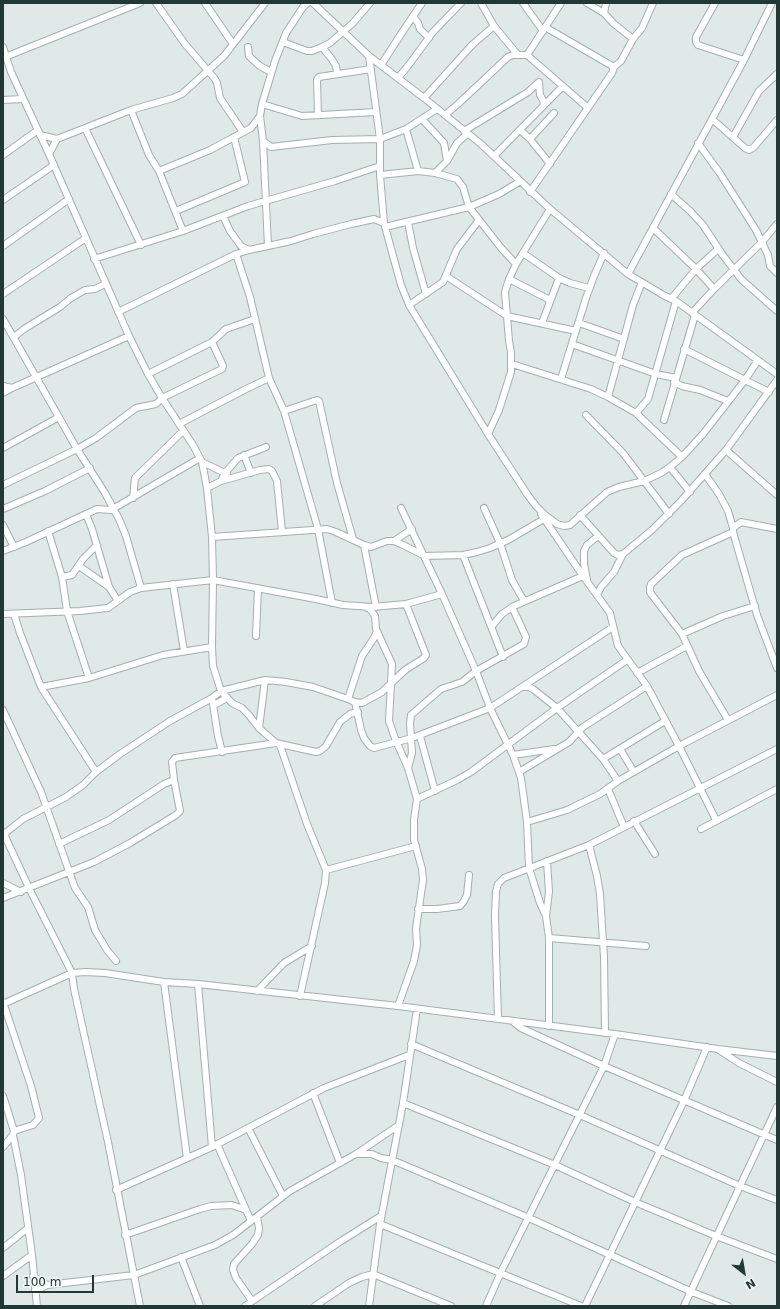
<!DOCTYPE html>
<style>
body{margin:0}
#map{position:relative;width:780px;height:1309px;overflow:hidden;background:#dfe9e7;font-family:"DejaVu Sans",sans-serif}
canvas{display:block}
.frame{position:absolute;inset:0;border:4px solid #213836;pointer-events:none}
.north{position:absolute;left:724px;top:1253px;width:40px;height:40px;-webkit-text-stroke:3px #eff6f4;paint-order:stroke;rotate:149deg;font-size:11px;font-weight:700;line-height:16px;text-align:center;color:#213836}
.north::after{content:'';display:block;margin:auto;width:14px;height:18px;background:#213836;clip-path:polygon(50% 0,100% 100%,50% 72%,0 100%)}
.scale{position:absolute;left:16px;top:1275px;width:78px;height:18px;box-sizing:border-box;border:2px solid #213836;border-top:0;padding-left:5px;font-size:12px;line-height:14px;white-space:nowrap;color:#213836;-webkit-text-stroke:3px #eff6f4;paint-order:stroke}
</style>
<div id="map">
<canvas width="780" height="1309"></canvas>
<div class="frame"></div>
<div class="north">N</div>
<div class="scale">100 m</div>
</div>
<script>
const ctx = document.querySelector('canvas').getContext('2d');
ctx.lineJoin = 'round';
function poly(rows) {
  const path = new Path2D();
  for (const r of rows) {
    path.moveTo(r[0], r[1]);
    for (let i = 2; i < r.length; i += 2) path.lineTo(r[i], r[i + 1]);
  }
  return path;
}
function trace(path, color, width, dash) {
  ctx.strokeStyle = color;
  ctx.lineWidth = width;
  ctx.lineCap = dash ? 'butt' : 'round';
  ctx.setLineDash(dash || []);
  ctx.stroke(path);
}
const street = poly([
 [156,3,185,44,215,79,217,83,220,98,243,132],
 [205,3,233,44],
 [313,3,369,56,424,98,481,144,550,209,628,274,665,296,676,301,777,374],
 [481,3,494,26,518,55],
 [523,3,543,31],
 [587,3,604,13,613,23,633,39],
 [715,3,696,37,696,42,698,45,744,60],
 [604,13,606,3],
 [413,16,418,23,420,29,429,38],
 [545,27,614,67],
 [283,42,307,51,312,51,322,47,330,43,353,23,370,3],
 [3,47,11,72,49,154,129,336,148,374,162,398,193,445,202,462,207,488,212,537,213,580,212,647,213,666,221,691,232,703,242,708,248,714,259,728,276,743,316,752,320,751,326,746,340,722,350,714,358,712],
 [248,47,249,56,252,59,260,66,271,72],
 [322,47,331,58,336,66,337,73],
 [527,55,588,108],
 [369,56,380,139,380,175,384,223,401,285,409,305,488,434,527,494,536,506,545,515,557,524,564,526,570,525,607,492,619,487,644,481,661,473,670,467,682,457,703,434,745,380,769,392],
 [5,57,140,3],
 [381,65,403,31,422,3],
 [398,78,408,66,433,32,461,3],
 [424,98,472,45,494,26],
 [3,100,23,99],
 [262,104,302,116,376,112],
 [131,110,149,155,159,171,183,231],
 [318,115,317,80,319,77,371,69],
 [445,115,458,104,508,57,513,55,527,55,561,3],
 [422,119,444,143,447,161],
 [712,119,745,148,749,150,753,148,777,120],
 [85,128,141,245],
 [406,129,418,171],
 [520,130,530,139,550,164],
 [464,131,528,92,539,82,540,95,543,100,544,105],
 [40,135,57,139,131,110,173,98,182,94,224,56,265,3],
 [733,137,759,91,777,74],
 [530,139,554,113],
 [263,141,271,147,332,140,380,139,406,129,437,109],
 [698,143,719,172,756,230,768,255,770,266,777,273],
 [49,154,57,139],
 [3,155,38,130],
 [494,156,563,86],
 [159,171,210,150,251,128,260,116],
 [435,173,447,161,457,143,467,134],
 [380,175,418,171,435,173,457,179,463,187,469,207,502,249,516,264],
 [530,192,612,73,614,67,621,61,633,39,642,28,653,3],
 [671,194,690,211,703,225,722,254,741,279,777,311],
 [3,200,54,165],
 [176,211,245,182,234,137],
 [223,216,230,231,238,242,241,246,249,250],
 [408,222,413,248,426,294],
 [385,227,469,207,499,194,519,182],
 [653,228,696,269,714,289],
 [3,246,69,199],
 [268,246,263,141,260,116,262,104,275,61,286,33,303,7,308,3],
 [523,253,559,278,570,283,589,288],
 [236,254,250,297,269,378,284,411,318,529,332,603],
 [94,259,183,231,248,206,335,181,380,166],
 [628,274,744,60,772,3],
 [446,276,507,316,576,331],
 [509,279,550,300],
 [3,294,86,238],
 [671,299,696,269,718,249],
 [409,305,443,282,457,249,479,220],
 [118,312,236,254,249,250,291,241,313,234,351,224,374,219,384,223],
 [692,313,714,289,762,242,777,224],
 [3,319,77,449,105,493,119,519,126,536,141,588],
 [542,323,559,278],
 [579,323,624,339],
 [14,337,24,329,60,307,71,298,85,290,95,289,105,284],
 [572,344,656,374,676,378],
 [684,349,745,380,758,360],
 [512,364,591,389,608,397,636,413,682,457],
 [148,374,212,342,226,329,255,319],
 [561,379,586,298,594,276,604,253],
 [674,382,682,386,700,390,728,401],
 [3,386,12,388],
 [3,393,12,388,129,336],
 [608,397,633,305,642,282],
 [284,411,317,400,319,401,337,483,353,539],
 [636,413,648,399,676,301],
 [586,415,623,453,669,514],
 [664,420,695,315],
 [179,424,244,390,269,378],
 [488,434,499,410,511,372,511,352,509,341,505,292,509,279,516,264,550,209],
 [3,448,59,417],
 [726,450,777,495],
 [244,455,251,473],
 [202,462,227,474],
 [670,467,690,492],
 [705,474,719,494,728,511,733,528],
 [221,481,225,473,238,458,266,447],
 [3,485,77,449,96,438,136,408,156,404,162,398,222,369,223,366,212,342],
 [207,488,221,481,260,470,269,469,272,471,277,481,282,532],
 [133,498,135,478,183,431],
 [401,508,442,594,476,671,490,708,513,755,521,778,527,822,529,868,540,903,546,916],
 [484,508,500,543,512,580,524,601],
 [3,509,45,491,90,468],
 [86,514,92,529,109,587,118,601],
 [541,514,583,576,610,613,618,646,647,686,679,746,716,820],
 [580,515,614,553,618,555,623,554],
 [3,525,14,547],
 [777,529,741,522,733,528,733,532,757,615,777,668],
 [48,531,62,577,67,611,89,678],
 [212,537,327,529,336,532,364,545,371,547,387,541,394,541,401,544,425,556,463,555,477,552,490,548,508,540,544,519],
 [394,541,412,529],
 [364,545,376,607],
 [3,551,26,542,97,509,111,510,200,458],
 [463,555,503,657],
 [79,566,109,587],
 [62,577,72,575,83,559,97,545],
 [587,580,584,564,584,551,587,545,598,536],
 [173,584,184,651],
 [597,595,601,587,614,572,623,554,652,530,681,501,726,450,777,380],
 [365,607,370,609,375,616,376,629,392,664,389,721,396,741,408,768,417,799,414,819,414,840,422,869,423,880,416,928,417,945,414,961,398,1006],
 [3,614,80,611,108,608,130,592,141,588,213,580,316,599,343,605,372,607,406,604,442,594],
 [14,614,20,633,41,687,96,772],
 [492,626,502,614,514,606,583,576],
 [682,634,723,616,755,606],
 [256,636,258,588],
 [637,673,687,646],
 [41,687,89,678,163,655,212,647],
 [523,687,529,687,533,689,557,708,603,759,618,781],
 [212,698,218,736,222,752],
 [348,699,362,656,374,638,377,631],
 [355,702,362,703,382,692,405,670,424,658,426,655,406,604],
 [214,705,227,698],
 [3,710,41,792,75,888,88,907,95,930,107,950,116,961],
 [728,720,699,671,682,634,652,595,650,592,650,587,651,584,682,555,733,532],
 [259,728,265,680],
 [420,736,435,791],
 [280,745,307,824,326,870,325,883,300,996],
 [620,749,634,772],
 [513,755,554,749],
 [603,759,665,721],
 [408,768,412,753,410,723,411,715,441,689,462,682,476,671,524,644,526,637,512,607],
 [519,772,569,742,583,727,647,686],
 [608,789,624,827],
 [417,799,457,780,471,772,557,708,627,660],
 [634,821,655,854],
 [527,822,567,810,600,794,618,781,679,746,777,695],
 [701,829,777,789],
 [3,832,29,888,72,973,85,972,105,973,164,982,198,984,398,1006,615,1034,718,1049,777,1056],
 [3,835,23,819,66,797,83,785,96,772,120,754,170,721,212,698,221,691,265,680,286,682,313,687,348,699,355,702,361,730,364,738,370,746,374,748,412,738,490,708,613,627],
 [59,844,109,820,164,784,174,780,172,762,175,758,276,743],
 [589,845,597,876,600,894,604,957,605,1033],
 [547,861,549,892,546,916,549,938,549,1026],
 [326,870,416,846],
 [3,883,21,892],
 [3,898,94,862,130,843,176,815,180,811,174,780],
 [418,909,437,909,460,906,464,901,467,895,469,875],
 [549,938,646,946],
 [164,982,187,1158],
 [198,984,212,1147],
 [257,991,284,963,312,946],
 [3,1002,31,1086,39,1118,33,1125,14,1131],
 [3,1004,72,973,74,989,108,1142,140,1306],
 [498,1019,495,916,496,891,498,884,504,878,589,845,777,749],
 [512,1021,521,1028,604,1066,777,1140],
 [411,1044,580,1115,740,1186,777,1200],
 [719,1050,739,1063,777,1082],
 [313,1093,340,1163],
 [3,1096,14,1131,13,1135,21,1175,32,1255,37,1306],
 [403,1103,555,1165,635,1202,716,1236,777,1259],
 [248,1128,283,1196],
 [217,1144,251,1221],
 [3,1147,13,1135],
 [356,1154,372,1154,381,1158,392,1160,529,1218,692,1292,728,1306],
 [116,1190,212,1147,324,1088,409,1055],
 [380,1224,581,1306],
 [125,1235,200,1209,211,1206,232,1205,246,1210],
 [3,1248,28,1228],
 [181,1257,200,1306],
 [3,1276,32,1255],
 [33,1276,47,1285],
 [35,1291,47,1285,134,1275,215,1245,233,1235,290,1191,356,1154,399,1125],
 [252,1301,236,1278,233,1270,234,1264,252,1244,258,1235,259,1228,257,1217],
 [245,1306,338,1243,381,1216],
 [315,1306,349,1283,362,1277,373,1274,451,1306],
 [369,1306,380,1224,403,1103,417,1009],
 [486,1306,501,1272,604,1066,615,1034],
 [585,1306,684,1101,707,1047],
 [684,1306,777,1107]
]);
trace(street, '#a2b0ae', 8);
trace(street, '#fff', 6);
</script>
